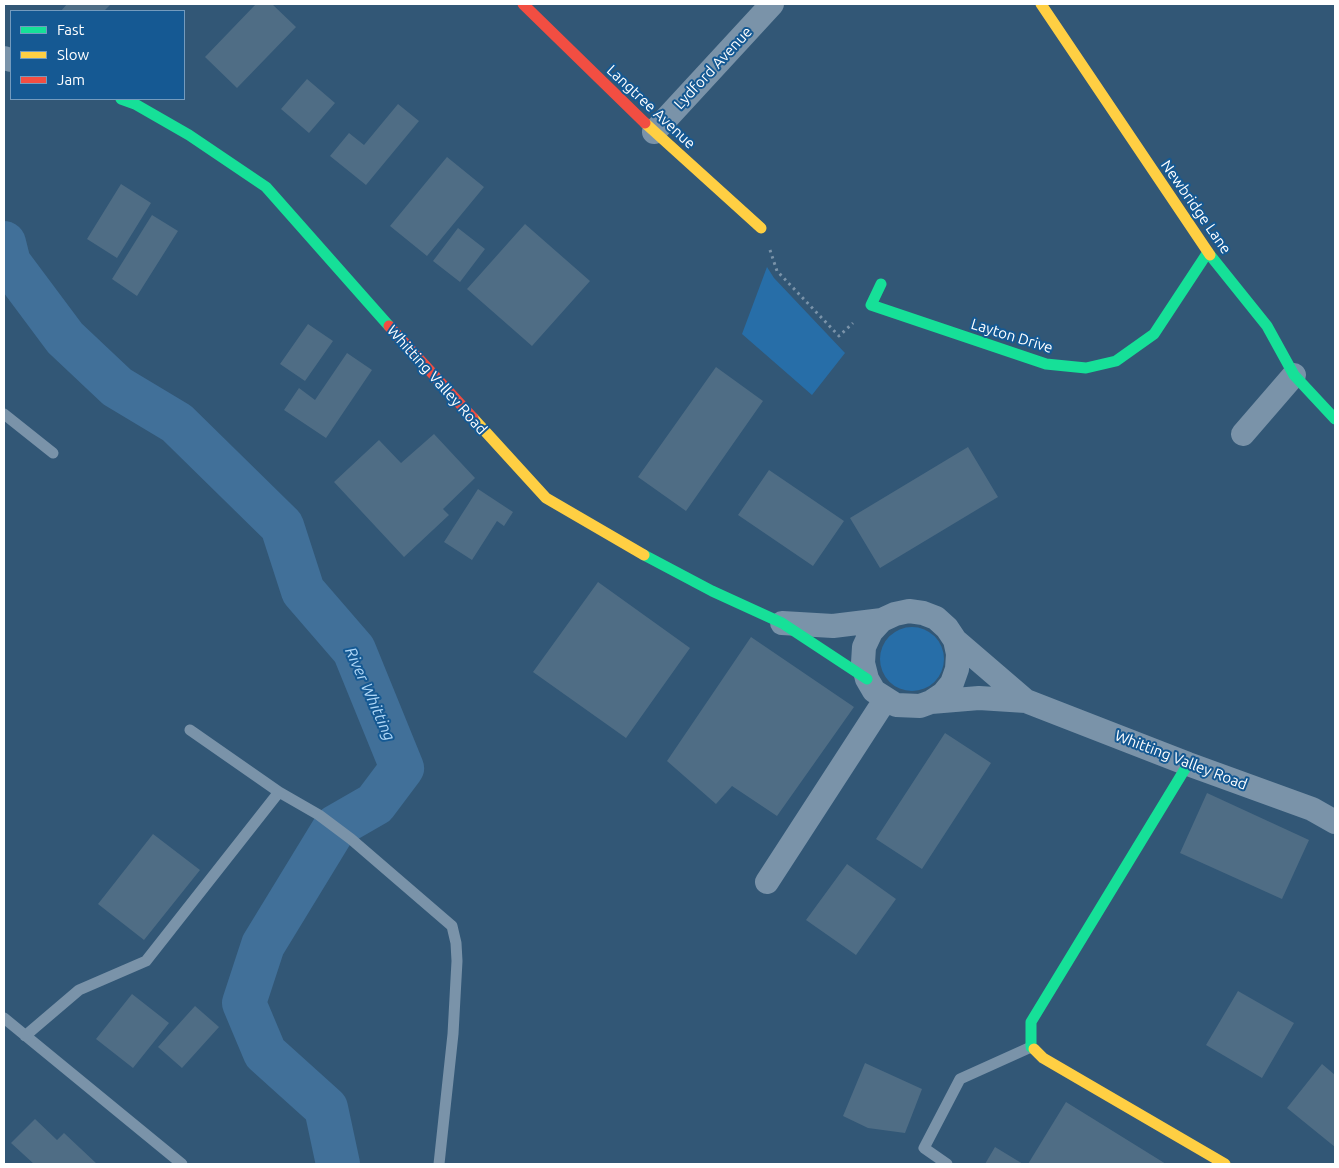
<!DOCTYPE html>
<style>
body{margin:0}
#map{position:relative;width:1339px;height:1168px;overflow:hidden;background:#325776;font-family:Ubuntu,sans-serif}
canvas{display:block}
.frame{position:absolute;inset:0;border:5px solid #fff;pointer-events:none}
.legend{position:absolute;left:10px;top:10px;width:175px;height:90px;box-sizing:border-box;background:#155993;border:1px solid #739bbe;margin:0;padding:6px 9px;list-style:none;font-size:15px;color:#fff}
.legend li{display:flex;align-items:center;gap:10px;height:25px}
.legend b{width:25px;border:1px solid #739bbe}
</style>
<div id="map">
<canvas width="1339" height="1168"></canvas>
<div class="frame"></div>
<ul class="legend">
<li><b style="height:6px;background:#16e098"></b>Fast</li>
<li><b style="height:6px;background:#ffcf43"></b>Slow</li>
<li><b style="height:6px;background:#f24e42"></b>Jam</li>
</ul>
</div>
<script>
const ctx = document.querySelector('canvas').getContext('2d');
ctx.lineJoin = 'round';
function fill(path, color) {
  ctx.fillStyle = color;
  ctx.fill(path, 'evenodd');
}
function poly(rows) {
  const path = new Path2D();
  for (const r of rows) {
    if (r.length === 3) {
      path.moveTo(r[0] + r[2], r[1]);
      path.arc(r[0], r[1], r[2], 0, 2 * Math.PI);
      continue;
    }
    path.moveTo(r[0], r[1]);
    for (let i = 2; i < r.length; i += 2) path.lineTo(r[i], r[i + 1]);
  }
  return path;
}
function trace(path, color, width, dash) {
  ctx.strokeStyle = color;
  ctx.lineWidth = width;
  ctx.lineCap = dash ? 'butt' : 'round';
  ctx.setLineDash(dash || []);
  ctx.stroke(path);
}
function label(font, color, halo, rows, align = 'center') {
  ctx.font = font + ' Ubuntu,sans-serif';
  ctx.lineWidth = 4;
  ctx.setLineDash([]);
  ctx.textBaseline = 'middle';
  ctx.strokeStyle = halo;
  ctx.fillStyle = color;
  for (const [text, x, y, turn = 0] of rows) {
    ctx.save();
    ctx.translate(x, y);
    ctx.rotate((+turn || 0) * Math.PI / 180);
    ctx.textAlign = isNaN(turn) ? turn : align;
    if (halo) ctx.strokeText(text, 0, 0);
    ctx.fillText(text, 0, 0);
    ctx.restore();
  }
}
fill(poly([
 [767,267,774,278,845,353,812,395,742,334],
 [912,659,32]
]), '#276ea8');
trace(poly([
 [4,243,9,263,65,338,117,387,177,423,282,526,303,591,354,650,402,768,375,804,335,827,263,945,244,1003,265,1053,326,1108,338,1164]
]), '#417099', 44);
fill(poly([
 [67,4,111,4,104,11,61,11],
 [256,4,272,4,296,27,237,88,205,57],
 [307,79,335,103,309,133,281,109],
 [398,104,419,121,366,185,330,156,349,133,364,145],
 [447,157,484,187,427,256,390,226],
 [121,184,151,203,117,258,87,239],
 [152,215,178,231,137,296,112,279],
 [525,224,590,281,532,346,467,289],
 [458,228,485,249,460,282,433,261],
 [308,324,333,341,305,381,280,364],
 [347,353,372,370,326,438,284,410,299,388,315,400],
 [716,367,763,401,686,511,638,477],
 [434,434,475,478,443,509,449,515,404,557,334,482,379,440,401,463],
 [968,447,998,497,880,568,850,518],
 [769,470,844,521,813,566,738,515],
 [478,489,513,512,504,526,497,521,472,560,444,542],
 [598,582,690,648,626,738,533,672],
 [751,637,854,707,777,816,732,786,716,804,667,761],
 [945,733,991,763,922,869,876,839],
 [1207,793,1309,840,1282,899,1180,853],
 [153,834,200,870,144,940,98,904],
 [847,864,896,899,856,955,806,920],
 [1238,991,1294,1023,1262,1078,1206,1045],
 [132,994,169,1023,133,1068,96,1039],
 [195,1006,219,1027,182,1068,158,1047],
 [865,1063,922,1089,905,1133,868,1128,843,1116],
 [1322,1064,1335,1075,1335,1147,1287,1108],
 [1066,1102,1166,1164,1028,1164],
 [35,1119,57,1140,64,1133,97,1164,34,1164,11,1143],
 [995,1147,1023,1164,985,1164]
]), '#4f6d85');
trace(poly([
 [770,250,777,271,839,336,853,323]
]), '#7a93a9', 3, [2.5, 4]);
trace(poly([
 [4,414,53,453],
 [279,792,319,815,351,839,452,926,456,943,457,961,453,1034,439,1164],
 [4,1018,182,1164],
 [25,1036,79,990,146,961,279,792,190,730],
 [947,1164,924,1148,960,1079,1031,1047]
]), '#7a93a9', 11);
trace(poly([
 [4,58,11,60],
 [654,132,772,4],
 [1243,434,1294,375],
 [782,623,833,626,882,620],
 [955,640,958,654,957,669,952,683,943,694,931,702,920,706,896,705,874,691,867,679,863,663,864,647,871,632,882,620,895,614,909,611,923,613,936,618,947,628,955,640,1026,701,1188,764,1312,809,1335,822],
 [931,702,979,698,1026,701],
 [767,882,885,700]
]), '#7a93a9', 24);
trace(poly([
 [121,99,135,104,189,135,266,187,389,326],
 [1210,255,1267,326,1294,375,1335,419],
 [881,284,871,305,1046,364,1086,368,1116,361,1154,334,1208,252],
 [644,555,712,591,782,623,867,679],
 [1034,1049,1031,1047,1031,1022,1188,764]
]), '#16e098', 11);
trace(poly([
 [1041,4,1210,255],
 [645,123,761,228],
 [473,418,546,498,644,555],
 [1034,1049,1043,1058,1225,1164]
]), '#ffcf43', 11);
trace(poly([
 [523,4,645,123],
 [389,326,473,418]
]), '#f24e42', 11);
label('15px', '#fff', '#155993', [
 ["Lydford Avenue",713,68,-47],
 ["Langtree Avenue",651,107,43],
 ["Newbridge Lane",1196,207,55],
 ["Layton Drive",1012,336,17],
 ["Whitting Valley Road",437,380,48],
 ["Whitting Valley Road",1181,760,21]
]);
label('italic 16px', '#b0d8f8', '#155993', [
 ["River Whitting",370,694,66]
]);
</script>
